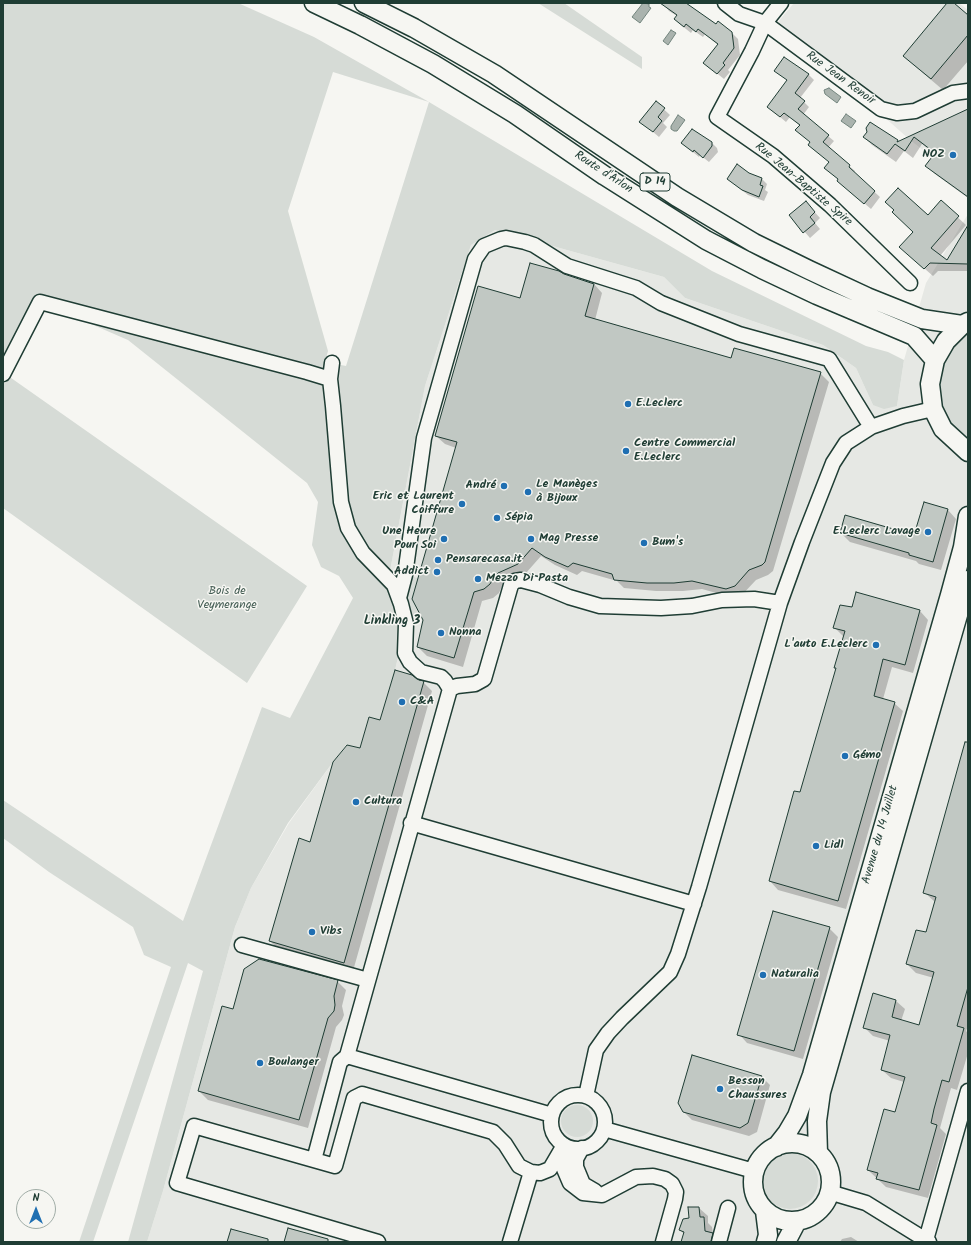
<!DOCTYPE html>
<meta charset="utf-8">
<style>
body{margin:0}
#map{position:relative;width:971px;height:1245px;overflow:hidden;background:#f6f6f2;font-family:Kalam,sans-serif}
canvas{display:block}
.frame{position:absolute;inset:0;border:4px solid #1f3d34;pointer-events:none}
.north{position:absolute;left:16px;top:1189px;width:40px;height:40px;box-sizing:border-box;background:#f6f6f2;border:1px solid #a0aca6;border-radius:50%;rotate:0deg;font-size:11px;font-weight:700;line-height:16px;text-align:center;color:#1f3d34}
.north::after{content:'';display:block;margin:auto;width:14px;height:18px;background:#1f6fb2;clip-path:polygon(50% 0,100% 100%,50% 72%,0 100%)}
</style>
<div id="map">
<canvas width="971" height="1245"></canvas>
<div class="frame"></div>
<div class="north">N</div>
</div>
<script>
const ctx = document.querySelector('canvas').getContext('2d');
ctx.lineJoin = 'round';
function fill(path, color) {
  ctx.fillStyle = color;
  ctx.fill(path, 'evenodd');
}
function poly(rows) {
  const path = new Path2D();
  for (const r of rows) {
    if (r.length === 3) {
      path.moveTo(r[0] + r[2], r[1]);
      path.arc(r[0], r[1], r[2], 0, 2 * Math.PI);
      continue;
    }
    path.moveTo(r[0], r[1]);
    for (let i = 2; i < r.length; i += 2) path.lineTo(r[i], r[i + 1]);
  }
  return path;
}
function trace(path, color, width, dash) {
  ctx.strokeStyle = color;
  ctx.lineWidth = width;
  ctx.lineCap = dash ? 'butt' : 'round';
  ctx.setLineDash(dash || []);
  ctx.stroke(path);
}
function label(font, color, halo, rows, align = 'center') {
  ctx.font = font + ' Kalam,sans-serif';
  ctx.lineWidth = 3;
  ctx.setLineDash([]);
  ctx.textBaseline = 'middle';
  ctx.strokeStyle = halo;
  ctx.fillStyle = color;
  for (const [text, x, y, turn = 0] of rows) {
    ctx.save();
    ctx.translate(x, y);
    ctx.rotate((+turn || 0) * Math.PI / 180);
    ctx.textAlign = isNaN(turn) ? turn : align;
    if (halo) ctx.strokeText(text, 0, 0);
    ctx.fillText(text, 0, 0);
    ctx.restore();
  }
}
fill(poly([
 [794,3,959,3,968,10,968,185,910,140,778,22],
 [968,214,968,1242,147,1242,163,1191,235,927,251,888,289,823,333,762,347,745,360,748,369,717,380,720,395,670,418,578,390,571,425,386,471,245,495,230,664,277,685,298,823,345,856,368,873,405,897,406,904,360,926,283]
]), '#e6e8e4');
fill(poly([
 [3,3,238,3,314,37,429,102,712,271,866,346,888,352,904,360,897,406,884,409,873,405,856,368,823,345,685,298,664,277,495,230,471,245,425,386,390,571,418,578,412,599,419,612,406,624,395,670,380,720,369,717,360,748,346,745,333,762,288,823,251,888,235,927,163,1191,147,1242,128,1242,203,971,188,963,93,1242,79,1242,171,967,144,955,133,927,49,872,3,838,3,800,183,921,262,707,290,718,353,598,339,576,321,567,312,545,318,502,307,483,128,340,40,302,4,373,307,586,247,683,3,508],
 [333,72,429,102,346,366,325,362,328,351,288,211],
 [538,3,564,3,642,57,642,69],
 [968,331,968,443,953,431,942,413,937,392,939,370,948,350],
 [577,1121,16],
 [790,1181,28]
]), '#d6dbd6');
const water = poly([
 [643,3,649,4,649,7,651,8,640,23,632,17,643,3],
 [671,30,676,33,668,45,663,41,671,30],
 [829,88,841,97,837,103,825,94,824,90,829,88],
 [846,114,856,121,851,128,841,121,846,114],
 [678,115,685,120,677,131,674,131,671,129,671,126,678,115]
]);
fill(water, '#aab3ae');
trace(water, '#72847d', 1);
fill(poly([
 [663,3,684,3,716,26,732,33,738,39,740,55,728,70,730,72,724,79,704,63,718,45,705,34,703,37,693,30,691,33,681,25,675,19,677,16,669,11],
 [948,3,952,3,968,16,968,61,943,90,916,67,904,56],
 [776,70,808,74,814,80,800,98,809,107,803,115,834,141,828,148,849,166,855,171,854,173,880,197,871,209,844,186,839,180,831,173,830,162,811,143,800,126,790,117,786,122,768,107,788,81],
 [656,102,670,115,663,123,667,127,659,137,641,122],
 [968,111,968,198,935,174,926,165,935,154,922,144,913,158,904,151,896,162,872,145,864,137,897,141,899,142],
 [711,142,717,148,718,152,709,162,700,155,699,157,688,148],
 [748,174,762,179,767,184,765,190,768,192,764,201,748,195,734,184],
 [941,202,966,225,940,256,947,262,968,227,968,271,938,271,933,276,909,255,928,216],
 [811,208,820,218,815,223,820,229,810,238,790,215],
 [564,275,594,284,602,293,595,320,732,359,820,373,829,382,773,571,768,575,756,580,741,596,727,596,702,589,683,591,656,591,624,588,617,581,582,571,577,575,555,565,541,556,526,573,507,582,502,586,499,593,493,598,482,601,463,667,427,656,418,647,424,620,456,448,445,444,436,436,521,299],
 [948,510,956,519,941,570,919,564,916,561,850,542,841,533,915,536],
 [920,611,928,620,913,673,892,667,883,699,894,703,903,711,846,909,778,890,770,881,801,794,837,669,844,637,834,627],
 [423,682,432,691,353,971,279,950,270,941,311,843,360,750,381,721],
 [968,746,968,1026,966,1031,968,1033,968,1053,957,1090,951,1088,940,1128,946,1134,928,1198,886,1187,868,1170,896,1114,904,1082,891,1078,882,1070,890,1041,873,1036,864,1027,874,994,896,1001,905,1009,901,1021,920,1026,934,978,916,973,907,964,926,934,935,902,925,893],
 [829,928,838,937,803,1059,747,1043,739,1034],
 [337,981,346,990,342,1006,344,1015,342,1020,336,1027,308,1128,208,1100,199,1091,233,1010],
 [761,1076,770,1085,757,1132,749,1136,692,1120,683,1111],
 [699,1208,708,1216,708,1223,712,1227,713,1234,720,1242,682,1242,684,1234,680,1230],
 [851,1237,859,1242,840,1242,842,1239]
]), '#0003');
const building = poly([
 [660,3,686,3,716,24,718,21,732,32,734,48,723,63,725,65,717,74,703,63,718,44,698,29,696,32,686,24,684,27,674,19,677,15,660,3],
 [947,3,954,3,968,15,968,35,931,79,903,56,947,3],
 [784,57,809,74,795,93,805,101,798,109,829,135,823,142,850,165,849,167,875,191,864,204,837,181,838,179,824,168,829,162,808,145,810,142,795,130,800,125,784,113,780,117,767,107,787,80,774,71,784,57],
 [656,101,665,108,658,117,662,121,653,132,639,122,656,101],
 [968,109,968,197,925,166,935,153,914,137,905,151,895,144,887,154,863,137,867,132,866,128,870,122,898,140,897,142,968,109],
 [692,129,712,142,712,146,703,158,694,150,693,152,681,143,692,129],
 [737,164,749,173,762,178,760,185,763,186,759,197,742,190,727,179,737,164],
 [898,188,928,215,941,200,959,216,931,248,947,260,968,225,968,264,930,263,924,269,899,247,913,232,892,212,894,210,885,202,898,188],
 [806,201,815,212,810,217,815,223,803,233,789,215,806,201],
 [530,263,559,271,564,274,594,284,585,316,731,358,734,348,821,372,767,555,765,562,762,565,749,570,735,586,726,589,692,581,674,583,647,583,614,580,612,574,573,563,568,567,545,557,532,548,518,564,498,573,494,577,490,584,484,589,474,592,454,658,417,647,423,620,412,599,457,442,435,436,478,286,520,298,530,263],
 [924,502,948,509,933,562,909,555,909,553,840,533,845,515,914,535,924,502],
 [856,592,920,610,905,665,883,659,874,696,895,702,838,901,769,881,794,791,800,792,836,668,834,668,845,631,833,628,840,605,852,607,856,592],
 [395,670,412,675,419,680,424,681,344,963,269,941,299,838,310,842,333,762,347,745,360,748,369,717,380,720,395,670],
 [965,742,968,742,968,987,957,1026,964,1028,949,1082,942,1080,934,1109,931,1123,937,1125,919,1190,876,1179,878,1173,867,1170,884,1109,895,1112,905,1077,881,1070,890,1035,863,1028,873,993,896,1000,892,1017,919,1025,934,972,906,964,916,930,926,932,936,897,923,893,965,742],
 [773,911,830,927,794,1051,737,1035,773,911],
 [259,959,338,980,334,996,335,1005,334,1011,328,1018,299,1120,198,1091,222,1006,233,1009,244,969,259,959],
 [692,1055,762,1076,748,1123,740,1128,683,1112,678,1103,692,1055],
 [688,1207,699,1207,700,1217,704,1217,705,1231,713,1233,711,1242,681,1242,684,1232,679,1230,683,1219,689,1218,688,1207],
 [288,1228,328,1239,328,1242,284,1242,288,1228],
 [231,1229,268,1239,268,1242,227,1242,231,1229]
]);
fill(building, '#c1c8c3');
trace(building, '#1f3d34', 1);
const minor = poly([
 [725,3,739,14,765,23,881,109,897,113,915,111,953,93,968,91],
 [781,3,765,23,752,51,717,117,773,156,830,205,910,283],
 [3,374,40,302,307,372,330,379],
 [399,598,405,575,424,438,475,259,484,246,501,239,506,238,525,242,534,245,567,266,636,288,661,303,739,334,829,359,871,427],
 [450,689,457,686,475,684,484,679,511,585,515,581,521,580,540,585,569,597,600,606,661,608,692,606,722,600,754,599,780,603],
 [411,823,694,904],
 [242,945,368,980],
 [347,1056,552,1115],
 [578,1122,27],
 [586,1096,596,1050,608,1033,622,1018,670,972,678,954,699,887,780,603,802,542,833,463,846,443,871,427,903,416,933,409],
 [604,1129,754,1171],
 [569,1148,565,1155,564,1169,570,1183,583,1193,602,1195,636,1177,653,1176,665,1179,672,1184,676,1192,675,1199,663,1242],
 [582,1148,576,1159,576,1167,583,1184,595,1191],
 [314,1160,340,1062,347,1056,450,689,445,681,441,677,421,672,410,662,405,653,406,624,401,604,394,585,363,553,348,528,341,502,333,406,330,379,332,363],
 [829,1192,866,1203,929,1242],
 [926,1240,968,1091],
 [378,1242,177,1183,194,1126,335,1166,354,1098,362,1094,493,1132,505,1144,519,1166,531,1172,540,1173,550,1169,564,1145],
 [510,1242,531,1172],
 [719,1242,728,1208]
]);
const major = poly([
 [314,3,360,25,433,64,515,114,605,176,706,240,762,269,817,295,914,336,935,360],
 [364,3,414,28,494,74,677,197,754,243,809,270,867,297,922,319,962,325],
 [968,322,962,325,946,341,935,360,930,384,933,409,943,429,968,452],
 [792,1182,39],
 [776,1147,787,1133,797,1116,812,1075,950,595,963,547,968,516],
 [818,1153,817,1121,821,1092,968,580],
 [765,1211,768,1235,766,1242],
 [786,1242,797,1221]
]);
trace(minor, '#1f3d34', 17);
trace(major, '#1f3d34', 21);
trace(minor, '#f6f6f2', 14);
trace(major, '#f6f6f2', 18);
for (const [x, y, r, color] of [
 [953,155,4,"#1f6fb2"],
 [628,404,4,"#1f6fb2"],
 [626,451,4,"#1f6fb2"],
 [504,486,4,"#1f6fb2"],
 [528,492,4,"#1f6fb2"],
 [462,504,4,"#1f6fb2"],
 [497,518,4,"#1f6fb2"],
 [928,532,4,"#1f6fb2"],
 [444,539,4,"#1f6fb2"],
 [531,539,4,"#1f6fb2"],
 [644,543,4,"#1f6fb2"],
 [438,560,4,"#1f6fb2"],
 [437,572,4,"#1f6fb2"],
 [478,579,4,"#1f6fb2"],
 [441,633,4,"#1f6fb2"],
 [876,645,4,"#1f6fb2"],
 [402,702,4,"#1f6fb2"],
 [845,756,4,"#1f6fb2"],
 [356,802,4,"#1f6fb2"],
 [816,846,4,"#1f6fb2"],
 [312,932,4,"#1f6fb2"],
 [763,975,4,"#1f6fb2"],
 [260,1063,4,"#1f6fb2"],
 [720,1089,4,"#1f6fb2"]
]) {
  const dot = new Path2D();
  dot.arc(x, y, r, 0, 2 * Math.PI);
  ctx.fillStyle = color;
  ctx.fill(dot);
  trace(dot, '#f6f6f2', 1.5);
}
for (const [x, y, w] of [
 [655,182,30]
]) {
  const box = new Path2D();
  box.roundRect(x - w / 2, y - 9, w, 18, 3);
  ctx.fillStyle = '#f6f6f2';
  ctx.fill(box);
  trace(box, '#1f3d34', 1);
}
label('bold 11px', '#1f3d34', null, [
 ["D 14",655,182]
]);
label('12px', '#1f3d34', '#f6f6f2', [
 ["Rue Jean Renoir",840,79,36],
 ["Route d'Arlon",603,173,33],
 ["Rue Jean-Baptiste Spire",803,185,40],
 ["Avenue du 14 Juillet",881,835,-74]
]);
label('bold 12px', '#1f3d34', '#f6f6f2', [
 ["NOZ",945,155,"right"],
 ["E.Leclerc",636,404],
 ["Centre Commercial",634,444],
 ["E.Leclerc",634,458],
 ["Le Manèges",536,485],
 ["à Bijoux",536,499],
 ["André",496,486,"right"],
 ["Eric et Laurent",454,497,"right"],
 ["Coiffure",454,511,"right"],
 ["Sépia",505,518],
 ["Une Heure",436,532,"right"],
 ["Pour Soi",436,546,"right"],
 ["E.Leclerc Lavage",920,532,"right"],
 ["Mag Presse",539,539],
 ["Bum's",652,543],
 ["Pensarecasa.it",446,560],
 ["Addict",429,572,"right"],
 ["Mezzo Di Pasta",486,579],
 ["Nonna",449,633],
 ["L'auto E.Leclerc",868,645,"right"],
 ["C&A",410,702],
 ["Gémo",853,756],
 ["Cultura",364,802],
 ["Lidl",824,846],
 ["Vibs",320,932],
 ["Naturalia",771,975],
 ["Boulanger",268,1063],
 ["Besson",728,1082],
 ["Chaussures",728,1096]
], 'left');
label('12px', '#445d54', '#f6f6f2', [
 ["Bois de",227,592],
 ["Veymerange",227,606]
]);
label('bold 13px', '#1f3d34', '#f6f6f2', [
 ["Linkling 3",392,622]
]);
</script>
